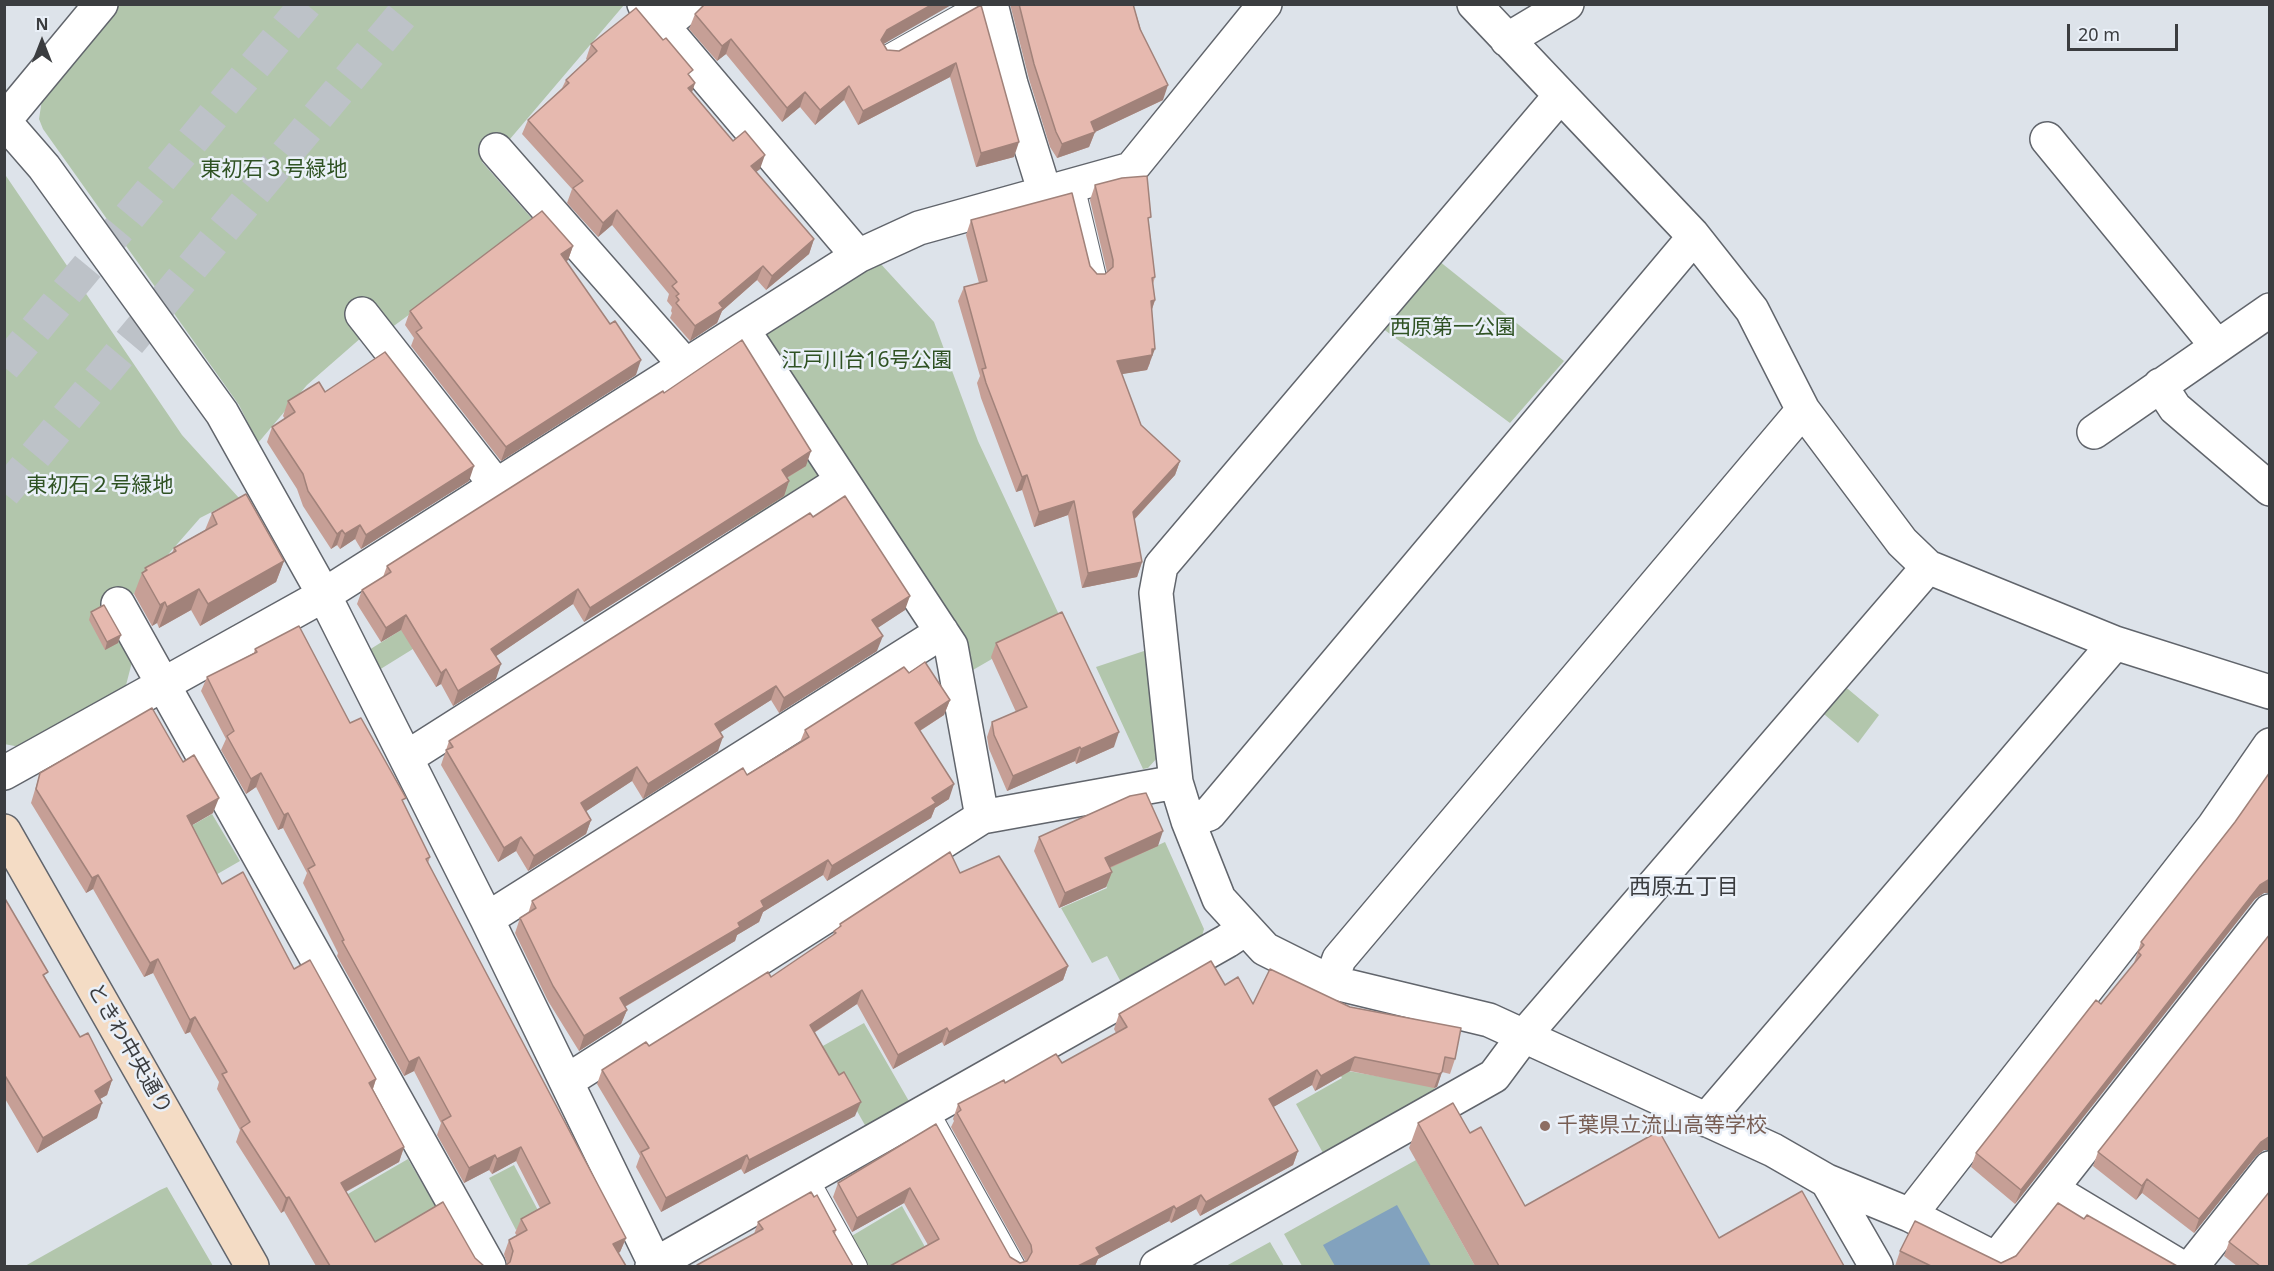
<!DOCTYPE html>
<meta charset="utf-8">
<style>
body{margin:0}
#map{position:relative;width:2274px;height:1271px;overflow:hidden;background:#dde3ea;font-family:"Noto Sans",sans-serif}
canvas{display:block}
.frame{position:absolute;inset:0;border:6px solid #3b3d40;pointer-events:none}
.north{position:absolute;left:12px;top:12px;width:60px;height:60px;-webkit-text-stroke:4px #eaf0f8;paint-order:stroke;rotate:0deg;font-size:16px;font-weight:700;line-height:24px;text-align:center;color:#3b3d40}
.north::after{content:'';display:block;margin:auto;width:21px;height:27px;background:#3b3d40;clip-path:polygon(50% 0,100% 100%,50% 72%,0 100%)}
.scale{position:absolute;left:2067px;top:24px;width:111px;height:27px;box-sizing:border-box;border:3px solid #3b3d40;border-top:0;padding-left:8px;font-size:18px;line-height:21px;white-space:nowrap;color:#3b3d40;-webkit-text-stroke:4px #eaf0f8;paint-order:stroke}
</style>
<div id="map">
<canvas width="2274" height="1271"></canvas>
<div class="frame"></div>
<div class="north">N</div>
<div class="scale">20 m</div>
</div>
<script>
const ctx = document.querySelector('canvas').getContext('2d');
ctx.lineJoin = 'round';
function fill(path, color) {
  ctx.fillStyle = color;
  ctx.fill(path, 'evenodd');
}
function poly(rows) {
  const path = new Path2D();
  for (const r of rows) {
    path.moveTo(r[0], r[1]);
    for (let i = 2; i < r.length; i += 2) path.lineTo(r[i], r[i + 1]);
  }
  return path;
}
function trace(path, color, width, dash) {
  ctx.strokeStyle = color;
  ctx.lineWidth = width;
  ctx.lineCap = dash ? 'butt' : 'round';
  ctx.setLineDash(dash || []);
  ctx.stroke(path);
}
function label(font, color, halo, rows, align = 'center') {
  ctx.font = font + ' "Noto Sans","Noto Sans JP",sans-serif';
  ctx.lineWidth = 5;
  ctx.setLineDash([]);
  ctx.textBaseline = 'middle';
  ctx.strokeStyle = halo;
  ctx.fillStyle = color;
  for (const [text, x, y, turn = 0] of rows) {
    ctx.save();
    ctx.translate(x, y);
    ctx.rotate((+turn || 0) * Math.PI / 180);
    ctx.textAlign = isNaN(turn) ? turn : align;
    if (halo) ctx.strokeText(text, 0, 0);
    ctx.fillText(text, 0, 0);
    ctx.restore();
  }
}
fill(poly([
 [119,5,624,5,510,139,482,162,535,222,391,328,362,337,307,385,258,443,239,405,43,129,39,119,43,93],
 [4,173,182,435,239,498,200,518,130,598,104,611,132,662,125,689,20,747,4,744],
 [1439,261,1564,361,1510,423,1382,328],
 [879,262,934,322,978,441,1061,619,966,674,765,345,767,332],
 [777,421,821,470,816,484,745,529,733,511],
 [428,613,450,626,379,670,369,650],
 [1147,650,1158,757,1148,768,1143,769,1096,667],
 [1842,684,1879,715,1858,743,1818,709],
 [212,814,240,861,207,880,149,850],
 [1165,842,1204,929,1201,940,1122,984,1107,956,1092,963,1061,908,1107,888,1099,872],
 [864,1023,910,1103,866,1127,821,1047],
 [1317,1034,1342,1070,1435,1086,1434,1091,1323,1153,1296,1104,1342,1078],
 [408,1159,439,1212,372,1251,341,1198],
 [1416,1160,1475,1266,1302,1266,1284,1234],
 [514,1165,541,1216,516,1230,489,1178],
 [167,1187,213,1266,25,1266,160,1190],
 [902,1206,929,1254,906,1266,868,1266,850,1237],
 [1270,1242,1284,1266,1226,1266]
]), '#b2c6ac');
fill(poly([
 [1397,1205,1431,1266,1335,1266,1323,1245]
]), '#82a2be');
trace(poly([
 [4,367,306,4],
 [4,493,411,4]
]), '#bdc2c8', 33, [33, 16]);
const lane = poly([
 [888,55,979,4],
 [1074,185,1096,277],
 [928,1110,1015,1266],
 [808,1178,857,1266]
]);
const street = poly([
 [644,4,858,256],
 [991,4,1011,84,1045,193],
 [1474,4,1692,234,1752,310,1803,410,1902,542,1928,567,2115,643,2270,692],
 [663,26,690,4],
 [1507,40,1567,4],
 [1560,96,1161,566,1156,593,1176,782,1188,821,1219,899,1265,949,1331,982,1489,1020,1773,1150,1827,1181,1876,1266],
 [4,121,44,167,222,413,324,595,487,919,656,1266],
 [4,121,101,4],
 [2047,139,2217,346],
 [496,150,686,366],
 [362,314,496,485],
 [743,330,951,646,982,817],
 [2160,385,2175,408,2270,489],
 [2094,432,2270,310],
 [118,604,489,1266],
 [406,758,842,481],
 [4,773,324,595,858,256,919,228,1131,169,1265,4],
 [1188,821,1209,814,1694,237],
 [487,919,942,632],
 [1331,982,1339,959,1803,410],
 [567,1081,982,817,1176,782],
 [1706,1120,2115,643],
 [1827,1181,1910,1215,2214,826,2270,745],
 [2051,1189,2179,1266],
 [1910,1215,1996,1259,2270,911],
 [652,1266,1227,941,1245,929],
 [1157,1266,1494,1076,1523,1037,1928,567],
 [2192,1266,2270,1168]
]);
const secondary = poly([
 [4,831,252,1266]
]);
trace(lane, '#61656c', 22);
trace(street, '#61656c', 36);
trace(secondary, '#61656c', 36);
trace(lane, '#fff', 20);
trace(street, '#fff', 33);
trace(secondary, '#f4dcc5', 33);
fill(poly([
 [1010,4,1133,4,1163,100,1095,132,1089,147,1057,158,1050,147,1029,79],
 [981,5,1014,157,976,167,950,77,858,125,844,100,815,125,800,107,782,122,726,54,717,61,689,29,695,14,883,44,887,50,899,51],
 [591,44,690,77,695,83,692,92,733,141,760,169,756,172,814,239,809,254,766,290,757,280,722,311,717,323,690,341,670,318,672,313,671,311,672,307,667,301,669,294,612,225,598,237,567,203,572,189,522,134,528,120,562,88,566,80,587,60,586,59],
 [1095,185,1149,224,1155,277,1153,284,1155,300,1152,309,1150,363,1147,370,1121,374,1141,425,1180,461,1175,475,1134,520,1142,562,1137,577,1082,588,1068,515,1034,527,1022,490,1016,492,981,398,977,383,980,376,958,301,964,287,979,283,966,235,971,220,1090,266,1097,274,1105,274,1107,272,1090,200],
 [573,246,568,260,566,261,636,375,501,461,411,346,414,338,405,325,410,311],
 [325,392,469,481,361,549,355,539,340,549,337,545,331,549,303,506,297,489,267,442,272,427,285,419,283,416,288,401],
 [664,393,806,466,787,478,789,481,784,496,584,622,573,604,496,656,496,679,453,706,441,684,436,687,401,630,381,642,357,604,362,590,383,577,387,566],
 [212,513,284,561,276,582,200,626,191,610,159,628,157,623,152,626,134,594,142,573,144,572,145,568,172,553,174,548,205,530],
 [813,517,905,610,877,628,877,651,779,713,771,700,720,732,718,751,643,799,632,781,586,811,591,820,586,834,528,871,516,851,498,862,441,765,449,741],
 [91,612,118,643,105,650,89,620],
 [996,643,1114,747,1076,764,1075,761,1007,791,989,749,987,737,992,722,1016,712,991,657],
 [255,649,350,723,404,804,430,857,428,863,626,1238,620,1252,618,1253,507,1264,504,1254,509,1240,517,1236,515,1233,521,1219,540,1208,516,1161,492,1174,489,1170,464,1183,437,1135,441,1123,414,1071,404,1076,337,956,338,953,303,883,307,873,283,828,278,830,256,787,246,794,221,750,226,739,201,691,207,677,254,653],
 [909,673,950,700,944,715,920,731,949,799,935,808,931,818,827,881,823,875,763,912,759,922,737,935,735,941,625,1007,627,1010,621,1024,579,1051,548,1001,515,933,520,918,528,914,532,901,747,775,800,742,805,730],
 [183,762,213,813,192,825,222,884,294,969,376,1079,373,1089,404,1147,399,1162,346,1192,375,1242,475,1258,484,1266,316,1266,284,1211,281,1213,236,1142,240,1130,217,1089,219,1082,190,1032,185,1034,153,973,144,977,93,889,86,893,31,803,40,773],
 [2270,772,2270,893,2264,893,2255,899,2015,1204,1971,1167,1976,1153,2133,966,2141,942,2235,822],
 [1039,837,1158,846,1110,868,1112,872,1106,887,1059,908,1034,851],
 [960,873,1068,966,1063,980,944,1046,942,1042,893,1069,857,1004,814,1033,855,1116,744,1174,741,1169,661,1212,636,1167,640,1156,597,1084,602,1070,649,1046,771,977,833,935,834,931,839,928,840,924],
 [4,897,46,979,80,1037,112,1080,107,1095,100,1099,97,1118,37,1153,4,1097],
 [1225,985,1253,1004,1455,1059,1450,1074,1442,1072,1437,1087,1434,1088,1350,1071,1315,1091,1312,1085,1273,1107,1298,1151,1293,1165,1200,1216,1196,1209,1171,1223,1169,1221,1098,1259,1095,1266,890,1266,928,1245,904,1203,852,1232,833,1197,838,1183,936,1124,1010,1257,1020,1263,1026,1262,951,1127,954,1121,953,1119,958,1104,1005,1083,1062,1063,1116,1033,1114,1029,1119,1014],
 [1418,1123,1470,1133,1525,1206,1719,1238,1844,1266,1475,1266,1409,1148],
 [2264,1150,2256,1156,2194,1233,2142,1193,2136,1200,2093,1166,2098,1152],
 [2084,1219,2177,1266,1895,1266,1900,1251,2001,1263],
 [758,1222,836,1230,835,1234,853,1266,696,1266,697,1265,754,1234],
 [2229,1242,2270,1266,2237,1266,2224,1256]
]), '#c69f96');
fill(poly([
 [933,4,953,4,882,45,881,40,887,30],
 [731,39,726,54,717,61,722,46],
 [956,63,950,77,858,125,863,111],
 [695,83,690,98,688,88],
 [1168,85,1163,100,1095,132,1089,147,1057,158,1062,144,1091,122],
 [849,86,844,100,815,125,820,110],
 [805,92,800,107,782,122,787,108],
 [1019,142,1014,157,976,167,981,153],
 [765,155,760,169,745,181,751,166],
 [617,210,612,225,598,237,603,223],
 [814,239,809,254,766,290,772,276],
 [573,246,568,260,556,268,561,254],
 [763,266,757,280,722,311,717,323,690,341,695,326,719,303],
 [1155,300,1150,315,1151,301],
 [1152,349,1155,349,1147,370,1111,376,1117,361],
 [641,360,636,375,501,461,506,447],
 [811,451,806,466,776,484,782,470],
 [1180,461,1175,475,1127,527,1133,512],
 [474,466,469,481,361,549,366,535],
 [1027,475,1022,490,1016,492,1022,477],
 [789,481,784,496,584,622,590,608],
 [1074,501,1068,515,1034,527,1039,512],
 [360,525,355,539,340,549,345,534],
 [342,530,337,545,331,549,337,534],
 [284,561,276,582,200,626,208,604],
 [1142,562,1137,577,1082,588,1088,573],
 [199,589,191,610,159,628,167,607],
 [578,589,573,604,486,663,491,649],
 [910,596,905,610,867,635,872,620],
 [165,602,157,623,152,626,160,605],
 [406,615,401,630,381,642,386,628],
 [121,635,118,643,105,650,107,642],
 [883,636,877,651,779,713,784,698],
 [501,664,496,679,453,706,458,691],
 [446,669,441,684,436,687,441,673],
 [776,686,771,700,710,739,715,724],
 [950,700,944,715,910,737,915,723],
 [1119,732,1114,747,1076,764,1081,749],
 [723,737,718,751,643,799,648,784],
 [1080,747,1075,761,1007,791,1013,776],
 [637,767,632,781,576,818,581,803],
 [261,773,256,787,246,794,251,779],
 [954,784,949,799,935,808,931,818,827,881,832,866],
 [219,798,213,813,182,831,187,816],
 [288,813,283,828,278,830,284,815],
 [591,820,586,834,528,871,534,856],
 [1163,831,1158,846,1099,872,1105,858],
 [521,837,516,851,498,862,504,848],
 [828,860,823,875,763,912,759,922,737,935,735,941,614,1013,620,998,738,923,761,901],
 [1112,872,1106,887,1059,908,1065,893],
 [98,875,93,889,86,893,92,878],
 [2270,879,2270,893,2264,893,2255,899,2015,1204,2021,1190,2260,885],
 [158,959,153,973,144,977,150,963],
 [1068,966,1063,980,944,1046,949,1032],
 [862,990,857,1004,804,1039,810,1025],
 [627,1010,621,1024,579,1051,584,1036],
 [195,1017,190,1032,185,1034,190,1020],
 [947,1028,942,1042,893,1069,898,1055],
 [419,1057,414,1071,404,1076,409,1062],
 [1355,1057,1350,1071,1315,1091,1321,1076],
 [1317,1070,1312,1085,1263,1113,1269,1099],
 [1442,1072,1437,1087,1434,1088,1439,1074],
 [376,1079,371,1094,369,1083],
 [112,1080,107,1095,89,1105,95,1091],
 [861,1102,855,1116,744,1174,749,1160],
 [102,1103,97,1118,37,1153,43,1138],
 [2270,1136,2270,1150,2264,1150,2256,1156,2194,1233,2199,1219,2261,1142],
 [404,1147,399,1162,336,1197,341,1183],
 [521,1147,516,1161,492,1174,497,1159],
 [1298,1151,1293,1165,1200,1216,1206,1202],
 [495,1155,489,1170,464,1183,469,1168],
 [747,1155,741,1169,661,1212,666,1198],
 [2147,1179,2142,1193,2136,1200,2142,1186],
 [910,1188,904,1203,852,1232,857,1218],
 [1201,1195,1196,1209,1171,1223,1176,1209],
 [289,1197,284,1211,281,1213,286,1198],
 [1174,1206,1169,1221,1098,1259,1095,1266,1078,1266,1096,1248],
 [626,1238,620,1252,608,1259,613,1244]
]), '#a1827a');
const building = poly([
 [705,4,933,4,887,30,881,40,887,50,899,51,981,5,1019,142,981,153,956,63,863,111,849,86,820,110,805,92,787,108,731,39,722,46,695,14,705,4],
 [1019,4,1133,4,1140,29,1168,85,1091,122,1095,132,1062,144,1056,132,1034,64,1019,4],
 [636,8,663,40,666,38,693,70,688,74,695,83,688,88,733,141,745,131,765,155,751,166,814,239,772,276,763,266,719,303,723,308,695,326,676,303,679,300,676,296,679,294,672,286,677,282,617,210,603,223,573,188,583,181,528,120,569,83,566,80,597,51,591,44,636,8],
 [1147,176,1151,217,1148,218,1155,277,1152,278,1155,300,1151,301,1155,349,1152,349,1152,355,1117,361,1141,425,1180,461,1133,512,1142,562,1088,573,1074,501,1039,512,1027,475,1022,477,986,383,982,369,986,368,964,287,987,281,971,220,1072,193,1090,266,1097,274,1105,274,1113,267,1113,260,1095,185,1122,178,1147,176],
 [542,211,573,246,561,254,610,324,615,321,641,360,506,447,416,332,422,328,410,311,542,211],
 [742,340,811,451,782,470,789,481,590,608,578,589,491,649,501,664,458,691,446,669,441,673,406,615,386,628,362,590,391,572,387,566,663,391,664,393,742,340],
 [385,352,474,466,366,535,360,525,345,534,342,530,337,534,308,491,303,474,272,427,295,412,288,401,319,382,325,392,385,352],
 [246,494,284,561,208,604,199,589,167,607,165,602,160,605,142,573,147,570,145,568,176,551,174,548,217,524,212,513,246,494],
 [845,496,910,596,872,620,883,636,784,698,776,686,715,724,723,737,648,784,637,767,581,803,591,820,534,856,521,837,504,848,446,750,453,747,449,741,810,513,813,517,845,496],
 [104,605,121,635,107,642,91,612,104,605],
 [1062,612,1119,732,1081,749,1080,747,1013,776,994,735,992,722,1027,707,996,643,1062,612],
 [299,626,350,723,361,718,406,798,402,800,430,857,426,859,626,1238,613,1244,626,1266,505,1266,510,1262,513,1251,509,1240,527,1230,521,1219,550,1203,521,1147,497,1159,495,1155,469,1168,442,1121,451,1116,419,1057,409,1062,342,941,344,940,308,869,315,865,288,813,284,815,261,773,251,779,227,736,234,731,207,677,257,652,255,649,299,626],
 [925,662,950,700,915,723,954,784,932,798,936,803,832,866,828,860,761,901,764,907,738,923,740,927,620,998,627,1010,584,1036,553,986,520,918,536,908,532,901,743,768,747,775,809,737,805,730,904,667,909,673,925,662],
 [152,708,183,762,194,755,219,798,187,816,222,884,243,872,294,969,310,960,376,1079,369,1083,404,1147,341,1183,375,1242,443,1202,475,1258,484,1266,330,1266,289,1197,286,1198,241,1128,250,1122,222,1074,227,1072,195,1017,190,1020,158,959,150,963,98,875,92,878,36,789,40,773,152,708],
 [2270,772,2270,879,2260,885,2021,1190,1976,1153,2096,1000,2101,1004,2141,955,2138,952,2144,945,2141,942,2235,822,2270,772],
 [1146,793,1163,831,1105,858,1112,872,1065,893,1039,837,1130,796,1146,793],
 [950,852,960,873,999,856,1068,966,949,1032,947,1028,898,1055,862,990,810,1025,839,1075,844,1072,861,1102,749,1160,747,1155,666,1198,641,1152,649,1148,602,1070,646,1042,649,1046,768,972,771,977,836,933,834,931,841,926,840,924,950,852],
 [4,897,48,972,43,975,80,1037,88,1033,112,1080,95,1091,102,1103,43,1138,4,1074,4,897],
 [2270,934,2270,1136,2261,1142,2199,1219,2147,1179,2142,1186,2098,1152,2270,934],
 [1211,961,1225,985,1238,977,1253,1004,1270,969,1350,1007,1461,1028,1455,1059,1445,1057,1442,1072,1439,1074,1355,1057,1321,1076,1317,1070,1269,1099,1298,1151,1206,1202,1201,1195,1176,1209,1174,1206,1096,1248,1100,1255,1078,1266,890,1266,939,1239,910,1188,857,1218,838,1183,936,1124,1010,1257,1020,1263,1027,1261,1032,1252,1031,1245,957,1113,961,1110,958,1104,1004,1080,1005,1083,1056,1054,1062,1063,1127,1027,1119,1014,1211,961],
 [1453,1103,1470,1133,1481,1127,1525,1206,1659,1131,1719,1238,1802,1191,1844,1266,1499,1266,1418,1123,1453,1103],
 [2270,1191,2270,1266,2260,1266,2229,1242,2270,1191],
 [811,1192,814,1197,817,1195,836,1230,833,1231,853,1266,698,1266,697,1265,763,1229,758,1222,811,1192],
 [2058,1203,2084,1219,2087,1215,2177,1266,1931,1266,1900,1251,1915,1221,2001,1263,2016,1256,2058,1203]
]);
fill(building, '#e6b9af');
trace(building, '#a1827a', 1.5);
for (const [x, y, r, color] of [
 [1545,1126,6,"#8d6e63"]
]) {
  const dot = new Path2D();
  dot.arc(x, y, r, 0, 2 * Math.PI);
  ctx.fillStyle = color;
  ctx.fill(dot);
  trace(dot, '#eaf0f8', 2);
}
label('21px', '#2f5223', '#eaf0f8', [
 ["東初石３号緑地",274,170],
 ["西原第一公園",1453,328],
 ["江戸川台16号公園",867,361],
 ["東初石２号緑地",100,486]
]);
label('21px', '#3b3d40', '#eaf0f8', [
 ["ときわ中央通り",129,1049,60]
]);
label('21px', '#785e54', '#eaf0f8', [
 ["千葉県立流山高等学校",1557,1126]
], 'left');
label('22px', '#3b3d40', '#eaf0f8', [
 ["西原五丁目",1684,888]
]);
</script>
